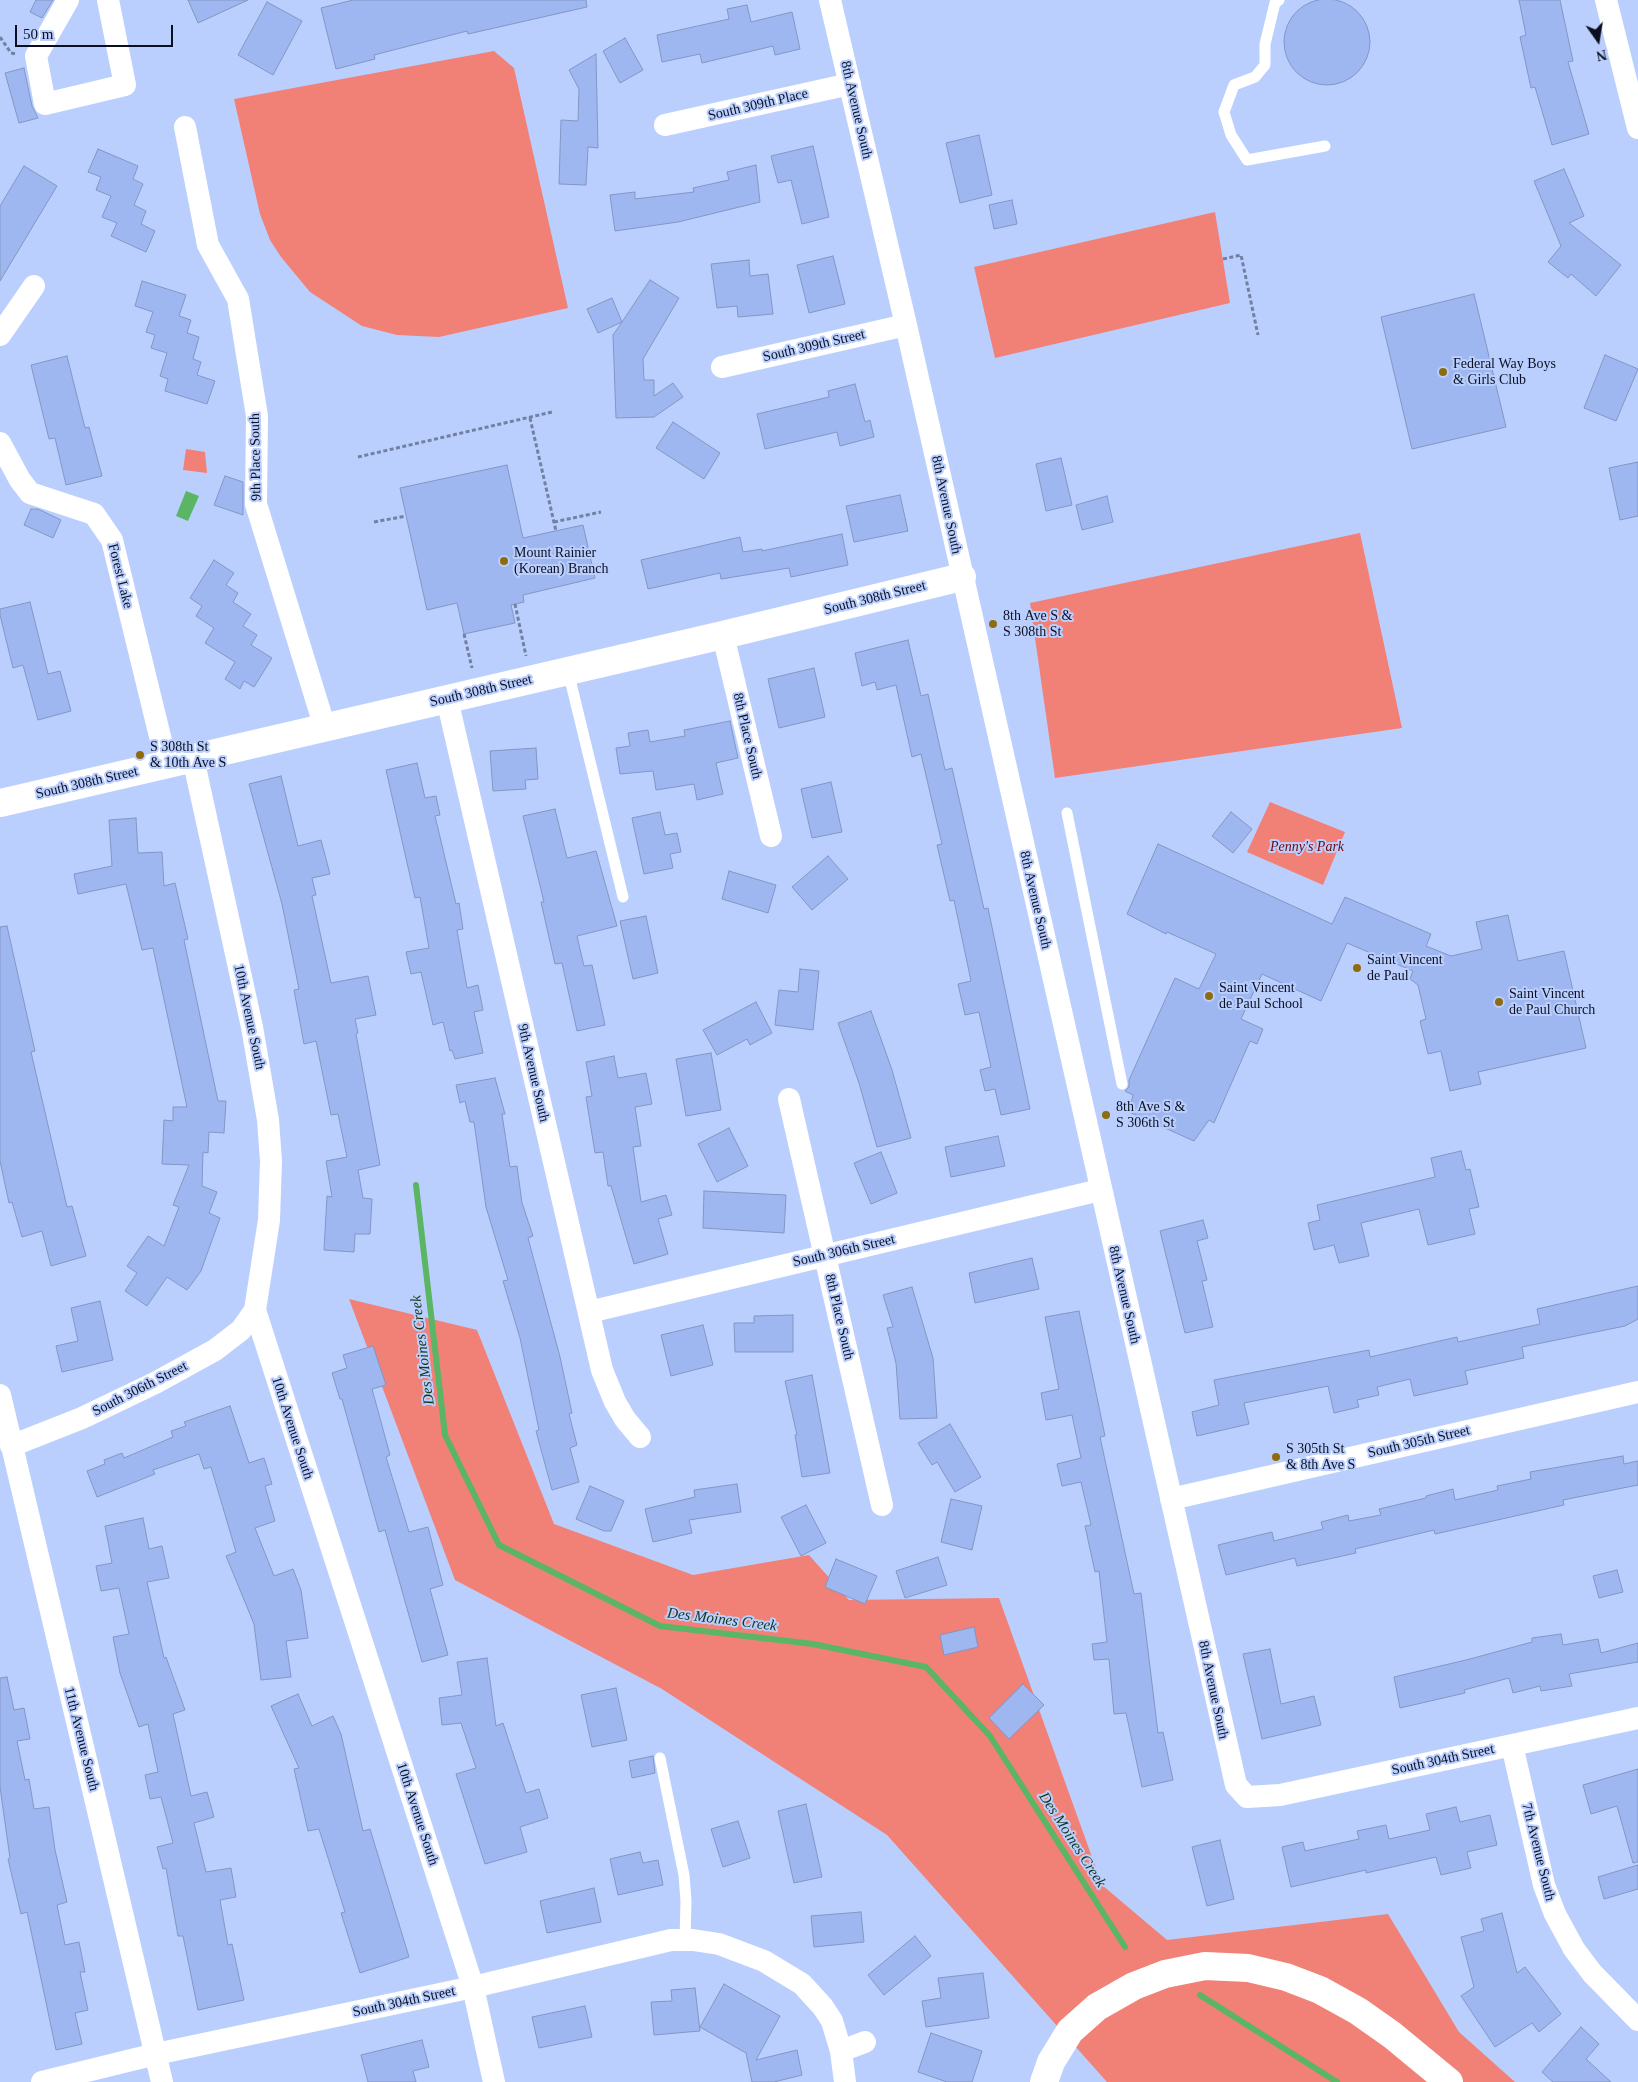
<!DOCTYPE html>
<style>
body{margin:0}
#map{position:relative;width:1638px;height:2082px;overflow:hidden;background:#bbcffe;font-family:Georgia,serif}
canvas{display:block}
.north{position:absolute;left:1573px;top:15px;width:50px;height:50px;-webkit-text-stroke:4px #bbcffe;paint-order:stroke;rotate:167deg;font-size:14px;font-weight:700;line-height:20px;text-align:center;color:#0a1021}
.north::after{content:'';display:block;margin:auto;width:18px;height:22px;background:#0a1021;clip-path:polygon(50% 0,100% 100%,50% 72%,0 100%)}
.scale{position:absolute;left:15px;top:25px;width:158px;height:22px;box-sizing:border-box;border:2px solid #0a1021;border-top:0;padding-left:6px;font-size:15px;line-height:18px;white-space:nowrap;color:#0a1021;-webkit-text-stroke:4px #bbcffe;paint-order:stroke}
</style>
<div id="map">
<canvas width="1638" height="2082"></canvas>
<div class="north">N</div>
<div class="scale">50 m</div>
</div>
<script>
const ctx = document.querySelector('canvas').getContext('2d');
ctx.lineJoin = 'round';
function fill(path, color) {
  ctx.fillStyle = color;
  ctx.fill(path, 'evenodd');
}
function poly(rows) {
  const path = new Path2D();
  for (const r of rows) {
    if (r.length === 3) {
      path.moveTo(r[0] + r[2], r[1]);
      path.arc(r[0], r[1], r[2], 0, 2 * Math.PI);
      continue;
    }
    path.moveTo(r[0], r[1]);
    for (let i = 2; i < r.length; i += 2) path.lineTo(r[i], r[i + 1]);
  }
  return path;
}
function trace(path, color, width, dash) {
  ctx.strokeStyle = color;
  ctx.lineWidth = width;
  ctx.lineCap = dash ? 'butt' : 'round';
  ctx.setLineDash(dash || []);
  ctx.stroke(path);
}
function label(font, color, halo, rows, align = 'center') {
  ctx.font = font + ' Georgia,serif';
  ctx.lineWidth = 4;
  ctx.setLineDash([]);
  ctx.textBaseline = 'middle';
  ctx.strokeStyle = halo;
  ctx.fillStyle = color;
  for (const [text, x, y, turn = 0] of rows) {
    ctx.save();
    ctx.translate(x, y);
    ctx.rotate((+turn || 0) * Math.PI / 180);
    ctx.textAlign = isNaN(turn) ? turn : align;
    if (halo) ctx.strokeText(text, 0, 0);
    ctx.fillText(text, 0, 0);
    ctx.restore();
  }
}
fill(poly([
 [494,51,514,68,568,308,439,337,397,335,362,326,310,292,281,257,270,240,260,214,234,99],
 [1215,212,1230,303,995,358,974,267],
 [186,449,205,452,207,473,183,470],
 [1360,533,1402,728,1055,778,1030,603],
 [1270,802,1345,832,1323,885,1247,852],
 [349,1299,477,1330,554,1524,693,1575,809,1555,849,1600,999,1598,1102,1885,1167,1940,1388,1914,1459,2032,1515,2082,1107,2082,887,1835,662,1689,455,1580]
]), '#f18076');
fill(poly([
 [186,491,199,496,188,521,176,516]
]), '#5ab565');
trace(poly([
 [416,1185,445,1435,499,1545,660,1626,813,1644,926,1667,990,1736,1125,1947],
 [1200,1995,1337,2082]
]), '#5ab565', 6);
const building = poly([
 [1327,42,43],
 [36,0,53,0,42,18,30,12,36,0],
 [188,0,248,0,198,23,188,0],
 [353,0,586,0,587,7,468,34,467,31,374,55,375,59,336,69,321,8,353,0],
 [1519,0,1560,0,1573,61,1568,62,1589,134,1552,145,1535,87,1531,88,1520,37,1526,35,1519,0],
 [267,2,302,21,273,75,238,55,267,2],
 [747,5,751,22,792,12,800,49,775,55,773,46,702,63,700,54,662,62,657,35,729,19,727,9,747,5],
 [625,38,643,70,620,83,603,51,625,38],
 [596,54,598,148,588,147,586,185,559,184,561,120,578,121,579,89,569,70,596,54],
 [24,68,32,106,38,118,19,123,5,73,24,68],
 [979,135,992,195,960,203,946,143,979,135],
 [813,146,829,217,802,224,791,180,778,183,771,156,813,146],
 [98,149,138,166,133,179,143,184,134,205,146,211,141,224,155,231,146,252,111,236,117,223,102,217,111,196,96,190,101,177,88,172,98,149],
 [756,165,760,202,678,222,615,231,610,195,635,192,635,199,694,192,693,188,729,180,727,172,756,165],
 [24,166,57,186,0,281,0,206,24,166],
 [1564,169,1584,216,1569,223,1621,265,1596,296,1571,274,1568,278,1548,262,1561,246,1534,181,1564,169],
 [1012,200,1017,224,994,229,989,205,1012,200],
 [833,256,845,304,809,313,797,265,833,256],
 [749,260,750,276,768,274,773,314,738,317,737,306,717,308,711,264,749,260],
 [650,280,679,298,643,359,644,380,654,380,654,396,673,383,683,397,654,417,616,418,613,335,622,322,598,333,587,309,612,298,622,322,650,280],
 [142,281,186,295,179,316,191,320,187,333,199,337,193,359,201,362,197,375,215,381,207,404,165,391,168,379,160,376,167,353,151,348,155,335,146,332,153,312,135,306,142,281],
 [1474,294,1506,427,1412,449,1381,317,1474,294],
 [1605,355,1638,369,1616,421,1584,408,1605,355],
 [67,356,85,428,89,427,102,476,66,485,55,438,49,439,31,365,67,356],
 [855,384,865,422,870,420,874,437,840,446,837,432,765,449,757,414,829,397,828,391,855,384],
 [673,422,720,453,704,479,656,448,673,422],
 [1061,458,1072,505,1046,511,1036,464,1061,458],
 [1638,462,1638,516,1620,520,1609,468,1638,462],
 [507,465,523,538,583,525,595,578,523,595,524,602,511,605,515,623,464,634,457,603,427,610,400,488,507,465],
 [225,476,243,482,243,515,214,505,225,476],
 [900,495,908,531,854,542,846,506,900,495],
 [1107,496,1113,522,1082,530,1076,505,1107,496],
 [31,509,38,509,61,520,53,538,24,525,31,509],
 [842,534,848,565,791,577,789,568,721,579,720,573,648,589,641,560,740,537,743,552,762,549,762,551,842,534],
 [214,560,234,573,226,585,238,593,233,602,251,614,243,626,257,635,251,645,272,658,254,687,244,681,240,689,225,679,235,662,205,643,214,628,196,616,202,606,190,598,214,560],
 [30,602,48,674,60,671,71,711,38,720,23,665,13,668,0,615,0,609,30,602],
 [908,640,921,696,928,694,945,770,952,768,984,909,988,908,1030,1109,1001,1115,995,1089,985,1091,980,1070,991,1067,979,1012,965,1015,958,984,971,981,954,900,950,901,937,845,942,844,921,754,912,757,896,685,877,690,875,682,862,686,855,653,908,640],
 [814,668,825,717,779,728,768,679,814,668],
 [730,721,738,758,716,763,723,794,697,800,694,784,656,790,653,771,620,774,616,748,630,746,628,733,648,730,650,742,685,736,684,730,730,721],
 [536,748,538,779,525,780,526,789,493,791,490,751,536,748],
 [417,763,425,798,436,796,440,815,435,816,456,904,459,903,463,929,457,930,467,988,478,985,483,1010,474,1012,483,1053,455,1059,452,1050,450,1051,443,1022,433,1025,421,972,411,974,406,952,429,948,420,897,415,898,386,770,417,763],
 [281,776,298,846,321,840,330,874,312,878,316,895,312,896,331,983,368,976,376,1015,355,1019,358,1033,356,1034,380,1165,358,1170,363,1198,372,1199,370,1234,355,1234,354,1252,324,1250,327,1196,332,1197,326,1161,347,1157,338,1114,331,1115,316,1041,304,1044,294,990,299,989,282,904,249,784,281,776],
 [831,782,842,832,812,838,801,789,831,782],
 [555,809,567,858,596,851,617,926,577,936,584,966,592,965,605,1025,577,1031,562,963,555,964,541,902,544,902,523,816,555,809],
 [660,812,665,835,677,833,681,852,670,854,673,868,644,874,632,818,660,812],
 [1231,812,1252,829,1233,853,1212,836,1231,812],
 [136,818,138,853,162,852,164,886,175,883,188,939,184,940,218,1101,226,1101,224,1133,209,1132,208,1153,203,1152,202,1186,217,1192,209,1213,220,1218,201,1271,187,1290,167,1277,147,1306,125,1291,137,1273,127,1266,148,1236,164,1246,179,1207,173,1205,189,1165,162,1164,164,1120,173,1121,173,1107,187,1107,153,948,142,950,126,884,78,894,74,874,112,866,109,820,136,818],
 [1158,844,1332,924,1345,897,1431,934,1426,946,1451,956,1482,949,1476,922,1508,915,1518,961,1564,951,1586,1048,1478,1072,1481,1084,1450,1091,1441,1051,1428,1054,1420,1021,1426,1019,1418,985,1410,979,1413,971,1347,943,1321,1001,1262,974,1241,1019,1263,1029,1257,1044,1250,1041,1214,1123,1209,1120,1194,1141,1129,1112,1133,1095,1125,1091,1129,1087,1129,1080,1175,978,1199,989,1216,954,1167,932,1166,934,1127,914,1158,844],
 [828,856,848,879,812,910,792,887,828,856],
 [729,871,776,885,768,913,722,899,729,871],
 [646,916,658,973,633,979,620,921,646,916],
 [7,926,35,1051,31,1052,67,1207,72,1206,86,1256,51,1266,42,1231,22,1237,12,1202,9,1203,0,1161,0,927,7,926],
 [800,969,819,971,813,1030,775,1025,779,990,798,992,800,969],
 [756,1002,772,1033,750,1045,747,1039,717,1055,703,1030,756,1002],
 [871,1011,892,1070,911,1138,877,1147,859,1083,838,1023,871,1011],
 [711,1053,721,1110,686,1116,676,1059,711,1053],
 [614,1056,618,1078,646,1073,652,1104,635,1107,641,1146,633,1147,641,1202,666,1195,672,1215,658,1219,668,1254,634,1264,611,1186,608,1186,603,1152,595,1153,586,1097,592,1096,586,1062,614,1056],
 [495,1078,505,1114,502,1114,510,1167,517,1166,522,1203,533,1236,528,1238,560,1357,572,1413,569,1414,577,1445,570,1448,579,1482,552,1490,536,1431,539,1430,520,1338,503,1281,508,1280,486,1207,474,1122,470,1122,465,1101,460,1103,456,1085,495,1078],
 [729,1128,748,1166,717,1182,698,1144,729,1128],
 [998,1136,1005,1166,951,1177,945,1147,998,1136],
 [1461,1151,1466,1170,1470,1169,1479,1207,1469,1209,1475,1234,1428,1245,1419,1209,1361,1223,1369,1256,1339,1263,1334,1245,1314,1250,1308,1223,1320,1220,1317,1205,1435,1177,1431,1158,1461,1151],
 [881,1152,897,1193,871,1204,854,1163,881,1152],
 [704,1191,786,1195,784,1233,703,1228,704,1191],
 [1203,1220,1208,1238,1197,1241,1207,1280,1202,1281,1213,1327,1185,1333,1160,1231,1203,1220],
 [1032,1258,1039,1289,975,1303,969,1273,1032,1258],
 [1638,1286,1638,1319,1625,1326,1522,1347,1524,1358,1465,1371,1468,1384,1414,1396,1410,1379,1377,1387,1379,1395,1357,1400,1359,1407,1334,1413,1328,1386,1244,1403,1249,1424,1197,1436,1192,1412,1219,1405,1214,1380,1369,1350,1370,1357,1457,1337,1458,1342,1540,1324,1537,1309,1638,1286],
 [912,1287,933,1358,937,1418,900,1419,896,1363,887,1328,893,1327,883,1295,912,1287],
 [100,1301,113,1360,62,1372,56,1346,78,1341,71,1308,100,1301],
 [1079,1311,1105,1436,1100,1437,1134,1594,1141,1593,1158,1733,1163,1732,1173,1780,1142,1787,1126,1713,1114,1714,1109,1659,1094,1660,1092,1644,1107,1642,1099,1571,1095,1572,1085,1526,1091,1525,1081,1482,1062,1486,1057,1464,1081,1458,1072,1415,1046,1420,1041,1393,1059,1389,1045,1317,1079,1311],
 [793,1315,793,1352,735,1352,734,1323,754,1323,754,1316,793,1315],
 [703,1325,713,1365,671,1376,661,1335,703,1325],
 [373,1346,386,1385,372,1389,390,1455,386,1457,409,1532,428,1527,443,1585,430,1589,448,1655,422,1662,385,1530,379,1532,342,1399,340,1399,332,1373,347,1368,343,1355,373,1346],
 [812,1375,830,1473,802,1477,795,1435,797,1435,785,1381,812,1375],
 [230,1406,249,1463,264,1458,272,1484,265,1486,275,1521,255,1528,274,1576,293,1569,301,1590,308,1638,286,1641,291,1677,261,1680,254,1624,226,1556,236,1552,211,1467,204,1469,199,1454,153,1470,155,1474,97,1497,87,1471,105,1464,104,1460,122,1453,124,1458,173,1437,171,1431,186,1426,184,1422,230,1406],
 [950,1424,981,1477,955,1492,937,1462,932,1465,918,1443,950,1424],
 [1623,1456,1624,1464,1638,1461,1638,1485,1563,1500,1564,1505,1435,1534,1434,1530,1355,1549,1356,1553,1297,1566,1295,1558,1226,1575,1218,1545,1272,1532,1274,1541,1323,1529,1321,1522,1348,1515,1349,1521,1381,1515,1379,1509,1426,1498,1426,1496,1453,1489,1455,1500,1498,1490,1497,1486,1531,1479,1530,1472,1623,1456],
 [737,1484,741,1512,689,1520,692,1533,653,1542,645,1509,695,1497,694,1490,737,1484],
 [590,1486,624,1501,611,1531,604,1531,576,1519,590,1486],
 [951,1499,982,1506,972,1550,941,1542,951,1499],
 [806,1505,826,1543,801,1556,781,1517,806,1505],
 [143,1518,149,1549,162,1546,169,1578,147,1582,164,1658,166,1657,185,1710,173,1714,191,1796,207,1792,214,1817,194,1823,206,1872,231,1868,236,1897,220,1900,228,1945,232,1944,244,2000,198,2010,183,1936,178,1936,166,1868,163,1869,157,1847,173,1843,161,1797,150,1799,145,1775,158,1772,148,1724,139,1727,120,1673,113,1637,129,1634,119,1588,101,1591,96,1566,112,1563,105,1526,143,1518],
 [938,1557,947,1585,905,1598,896,1571,938,1557],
 [836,1559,877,1576,865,1604,825,1587,836,1559],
 [1617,1570,1623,1592,1599,1598,1593,1576,1617,1570],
 [974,1627,978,1647,944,1655,940,1635,974,1627],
 [1561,1634,1563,1645,1598,1639,1601,1653,1638,1643,1638,1662,1569,1674,1572,1686,1541,1691,1540,1686,1513,1693,1509,1678,1464,1690,1465,1693,1400,1708,1394,1677,1470,1659,1532,1642,1532,1638,1561,1634],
 [1270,1649,1281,1704,1314,1696,1321,1725,1262,1739,1243,1654,1270,1649],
 [487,1658,496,1726,503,1723,526,1793,539,1789,548,1818,520,1827,527,1852,485,1864,456,1774,476,1768,461,1723,442,1725,439,1698,462,1695,457,1662,487,1658],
 [7,1677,14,1710,24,1708,30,1739,17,1741,25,1780,29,1779,34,1809,49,1807,55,1850,67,1902,57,1905,65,1945,79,1942,85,1972,80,1972,88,2010,75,2013,82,2044,56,2050,27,1912,21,1914,8,1859,10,1858,0,1787,0,1678,7,1677],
 [1023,1684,1044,1705,1009,1739,989,1718,1023,1684],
 [616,1688,627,1740,592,1747,581,1695,616,1688],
 [298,1694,312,1726,333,1716,341,1734,363,1831,370,1829,409,1957,360,1973,341,1913,345,1912,319,1829,308,1831,294,1769,299,1768,271,1706,298,1694],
 [653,1756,655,1773,632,1778,629,1761,653,1756],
 [1638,1769,1638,1862,1633,1863,1617,1806,1591,1814,1583,1785,1638,1769],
 [806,1804,822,1877,794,1883,778,1811,806,1804],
 [1456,1807,1460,1822,1490,1815,1497,1845,1467,1852,1471,1868,1441,1875,1436,1857,1366,1873,1366,1870,1291,1887,1282,1847,1303,1842,1305,1851,1359,1839,1357,1831,1386,1825,1389,1839,1430,1830,1426,1814,1456,1807],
 [738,1821,750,1858,723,1867,711,1829,738,1821],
 [1220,1840,1234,1899,1207,1906,1192,1847,1220,1840],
 [640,1852,643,1863,658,1860,663,1885,618,1895,610,1859,640,1852],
 [1638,1865,1638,1889,1604,1899,1598,1877,1638,1865],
 [594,1888,601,1922,547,1933,540,1901,594,1888],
 [861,1912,864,1942,814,1947,811,1916,861,1912],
 [1502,1913,1517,1973,1525,1967,1561,2014,1539,2032,1532,2023,1495,2047,1461,1996,1474,1987,1461,1937,1484,1931,1481,1919,1502,1913],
 [915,1936,931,1956,884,1995,868,1975,915,1936],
 [983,1973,989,2018,926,2027,922,2001,941,1998,938,1978,983,1973],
 [724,1984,780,2016,756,2060,797,2050,802,2075,774,2082,752,2082,746,2053,700,2027,724,1984],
 [695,1988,700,2031,654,2035,651,2002,672,2001,671,1990,695,1988],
 [585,2006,592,2037,539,2048,532,2017,585,2006],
 [1581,2027,1599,2044,1586,2059,1611,2082,1553,2082,1542,2072,1581,2027],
 [931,2033,982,2051,972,2082,947,2082,918,2072,931,2033],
 [422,2040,429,2067,413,2071,416,2082,368,2082,361,2055,422,2040]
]);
fill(building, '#9fb7f0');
trace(building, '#8396c3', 1);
trace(poly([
 [0,37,11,53,16,54],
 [1223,259,1241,255,1258,335],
 [530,418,556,531],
 [358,457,552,412],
 [374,522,406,516],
 [554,522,601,512],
 [515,604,526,656],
 [464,634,472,668]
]), '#7280a2', 3, [4, 2.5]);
trace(poly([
 [1279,0,1275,3,1265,44,1265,65,1255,77,1234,85,1224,112,1231,135,1247,160,1325,146],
 [568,671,623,897],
 [1067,813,1122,1084],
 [660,1758,684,1875,686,1901,685,1940]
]), '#fff', 11);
trace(poly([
 [68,0,36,56,45,104,125,85,108,0],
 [830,0,906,325,1236,1785,1247,1797,1280,1795,1638,1718],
 [1606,0,1638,128],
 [665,125,850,84],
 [185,127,208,245,238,299,257,416,256,504,325,728],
 [0,335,34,286],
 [722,367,906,325],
 [0,443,20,480,30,493,94,514,112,540,167,765],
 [723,635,771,836],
 [447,699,602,1370,615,1402,625,1419,640,1437],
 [193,758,252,1027,268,1120,271,1161,269,1220,255,1310,473,1987,494,2082],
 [789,1099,882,1505],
 [589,1312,1100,1190],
 [0,1395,162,2082],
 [11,1446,82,1418,155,1383,215,1350,241,1330,255,1310],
 [1171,1499,1638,1392],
 [1512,1745,1544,1885,1555,1914,1574,1949,1592,1973,1638,2020],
 [841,2051,865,2042],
 [42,2082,156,2054,473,1987,671,1940,693,1940,719,1944,764,1961,802,1984,823,2007,832,2021,841,2051,845,2082]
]), '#fff', 22);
trace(poly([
 [0,803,723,635,962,577],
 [1044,2082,1051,2062,1070,2031,1097,2007,1134,1986,1165,1974,1205,1966,1248,1968,1286,1977,1320,1990,1358,2011,1392,2035,1449,2082]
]), '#fff', 28);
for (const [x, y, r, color] of [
 [1443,372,5,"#8c6c0e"],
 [504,561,5,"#8c6c0e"],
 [993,624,5,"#8c6c0e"],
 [140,755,5,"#8c6c0e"],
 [1357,968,5,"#8c6c0e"],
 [1209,996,5,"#8c6c0e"],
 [1499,1002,5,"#8c6c0e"],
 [1106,1115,5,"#8c6c0e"],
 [1276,1457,5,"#8c6c0e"]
]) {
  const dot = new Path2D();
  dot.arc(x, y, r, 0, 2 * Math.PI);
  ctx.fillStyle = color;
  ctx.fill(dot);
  trace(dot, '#bbcffe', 2);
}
label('14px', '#0a1021', '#bbcffe', [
 ["South 309th Place",758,105,-13],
 ["8th Avenue South",856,110,77],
 ["South 309th Street",814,346,-13],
 ["9th Place South",256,457,-91],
 ["8th Avenue South",946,505,78],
 ["Forest Lake",120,576,76],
 ["South 308th Street",875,598,-14],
 ["South 308th Street",481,691,-13],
 ["8th Place South",747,736,77],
 ["South 308th Street",87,783,-13],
 ["8th Avenue South",1035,900,77],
 ["10th Avenue South",249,1017,78],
 ["9th Avenue South",533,1073,77],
 ["South 306th Street",844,1251,-13],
 ["8th Avenue South",1124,1295,77],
 ["8th Place South",839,1317,77],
 ["South 306th Street",140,1389,-27],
 ["10th Avenue South",292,1428,72],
 ["South 305th Street",1419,1442,-13],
 ["8th Avenue South",1213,1690,78],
 ["11th Avenue South",81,1739,76],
 ["South 304th Street",1443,1760,-12],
 ["10th Avenue South",417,1814,72],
 ["7th Avenue South",1538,1852,76],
 ["South 304th Street",404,2002,-12]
]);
label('14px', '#0a1021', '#bbcffe', [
 ["Federal Way Boys",1453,364],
 ["& Girls Club",1453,380],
 ["Mount Rainier",514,553],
 ["(Korean) Branch",514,569],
 ["8th Ave S &",1003,616],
 ["S 308th St",1003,632],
 ["S 308th St",150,747],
 ["& 10th Ave S",150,763],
 ["Saint Vincent",1367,960],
 ["de Paul",1367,976],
 ["Saint Vincent",1219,988],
 ["de Paul School",1219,1004],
 ["Saint Vincent",1509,994],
 ["de Paul Church",1509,1010],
 ["8th Ave S &",1116,1107],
 ["S 306th St",1116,1123],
 ["S 305th St",1286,1449],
 ["& 8th Ave S",1286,1465]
], 'left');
label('italic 14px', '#72050b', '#bbcffe', [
 ["Penny's Park",1307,847]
]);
label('italic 15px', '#113617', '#bbcffe', [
 ["Des Moines Creek",423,1350,-97],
 ["Des Moines Creek",722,1620,7],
 ["Des Moines Creek",1072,1840,57]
]);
</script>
